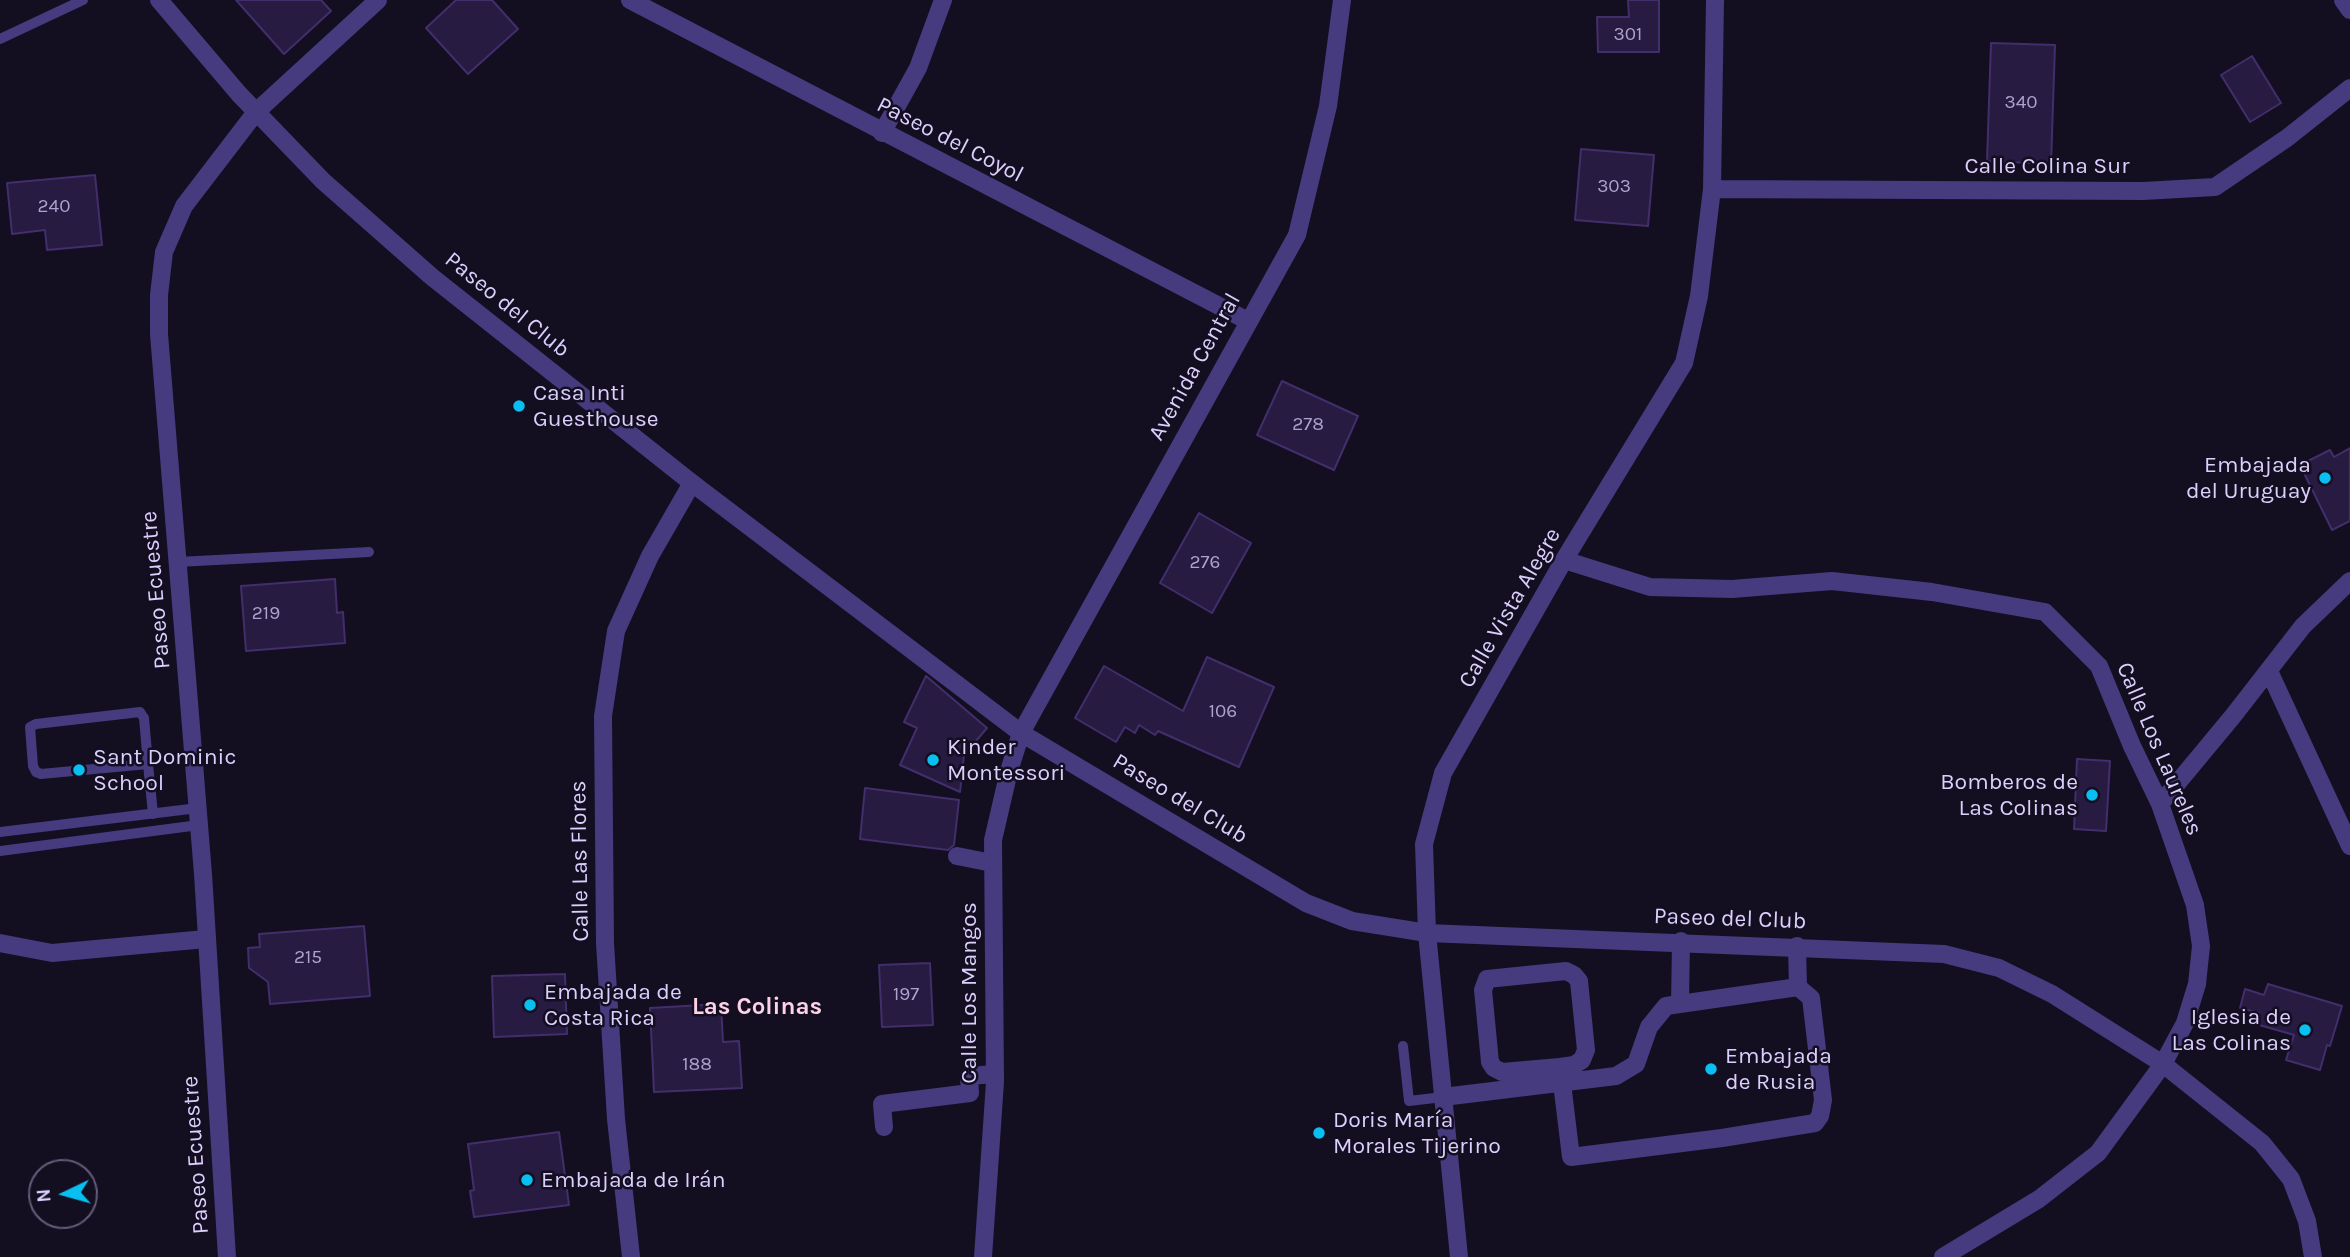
<!DOCTYPE html>
<meta charset="utf-8">
<style>
body{margin:0}
#map{position:relative;width:2350px;height:1257px;overflow:hidden;background:#140e21;font-family:Karla,sans-serif}
canvas{display:block}
.north{position:absolute;left:28px;top:1159px;width:70px;height:70px;box-sizing:border-box;background:#140e21;border:2px solid #645c79;border-radius:50%;rotate:265deg;font-size:19px;font-weight:700;line-height:28px;text-align:center;color:#dbd0fd}
.north::after{content:'';display:block;margin:auto;width:24px;height:32px;background:#09bef0;clip-path:polygon(50% 0,100% 100%,50% 72%,0 100%)}
</style>
<div id="map">
<canvas width="2350" height="1257"></canvas>
<div class="north">N</div>
</div>
<script>
const ctx = document.querySelector('canvas').getContext('2d');
ctx.lineJoin = 'round';
function fill(path, color) {
  ctx.fillStyle = color;
  ctx.fill(path, 'evenodd');
}
function poly(rows) {
  const path = new Path2D();
  for (const r of rows) {
    path.moveTo(r[0], r[1]);
    for (let i = 2; i < r.length; i += 2) path.lineTo(r[i], r[i + 1]);
  }
  return path;
}
function trace(path, color, width, dash) {
  ctx.strokeStyle = color;
  ctx.lineWidth = width;
  ctx.lineCap = dash ? 'butt' : 'round';
  ctx.setLineDash(dash || []);
  ctx.stroke(path);
}
function label(font, color, halo, rows, align = 'center') {
  ctx.font = font + ' Karla,sans-serif';
  ctx.lineWidth = 5;
  ctx.setLineDash([]);
  ctx.textBaseline = 'middle';
  ctx.strokeStyle = halo;
  ctx.fillStyle = color;
  for (const [text, x, y, turn = 0] of rows) {
    ctx.save();
    ctx.translate(x, y);
    ctx.rotate((+turn || 0) * Math.PI / 180);
    ctx.textAlign = isNaN(turn) ? turn : align;
    if (halo) ctx.strokeText(text, 0, 0);
    ctx.fillText(text, 0, 0);
    ctx.restore();
  }
}
const building = poly([
 [236,0,321,0,331,11,284,54,236,0],
 [456,0,492,0,518,29,468,74,426,28,456,0],
 [1628,0,1659,0,1659,52,1598,52,1597,17,1629,17,1628,0],
 [1991,43,2055,45,2051,164,1987,161,1991,43],
 [2252,56,2281,103,2250,122,2221,75,2252,56],
 [1581,149,1654,155,1648,226,1575,220,1581,149],
 [95,175,102,245,47,250,45,230,12,234,7,183,95,175],
 [1282,381,1358,416,1334,470,1257,435,1282,381],
 [2350,448,2350,521,2332,530,2300,465,2330,450,2334,457,2350,448],
 [1199,513,1251,543,1212,613,1160,583,1199,513],
 [335,579,337,613,343,612,345,643,246,651,241,586,335,579],
 [1207,657,1274,687,1239,767,1158,731,1155,735,1139,725,1135,733,1125,727,1116,742,1075,718,1104,666,1183,711,1207,657],
 [926,676,987,728,964,755,960,792,900,765,917,728,904,722,926,676],
 [2077,759,2110,761,2106,831,2074,829,2077,759],
 [865,788,959,800,954,845,948,850,860,839,865,788],
 [364,926,370,996,270,1004,268,982,249,968,248,948,260,947,259,934,364,926],
 [930,963,933,1025,882,1027,879,965,930,963],
 [565,974,567,1034,494,1037,492,976,565,974],
 [2268,984,2342,1006,2330,1046,2327,1045,2320,1070,2286,1060,2294,1035,2256,1024,2259,1013,2240,1008,2245,989,2264,995,2268,984],
 [721,1004,723,1042,739,1041,742,1088,654,1092,650,1008,721,1004],
 [559,1132,569,1205,474,1217,470,1191,474,1190,468,1144,559,1132]
]);
fill(building, '#271b41');
trace(building, '#422e6c', 2);
trace(poly([
 [0,39,83,0],
 [178,562,369,552],
 [148,764,41,774,36,772,33,766,30,727,36,724,140,712,144,718,148,764,153,814],
 [0,832,198,808],
 [0,851,199,825],
 [1403,1046,1409,1101,1443,1097]
]), '#453b7e', 10);
trace(poly([
 [630,0,1248,321],
 [2343,0,2350,10],
 [256,112,378,0],
 [882,133,918,68,943,0],
 [1712,189,2143,191,2215,187,2287,138,2350,88],
 [1564,560,1650,587,1732,589,1832,581,1932,592,2045,612,2099,666,2132,746,2160,804,2195,905,2201,946,2197,984,2185,1023,2163,1064,2098,1153,2039,1199,1943,1257],
 [2269,671,2350,846],
 [1021,733,1297,235,1328,106,1342,0],
 [2160,804,2233,716,2303,626,2350,581],
 [957,856,992,863],
 [1427,933,1424,844,1443,773,1564,560,1684,363,1699,296,1712,189,1715,0],
 [0,943,52,953,206,939],
 [1566,971,1574,975,1579,981,1586,1050,1582,1060,1574,1065,1560,1067,1502,1072,1494,1068,1490,1062,1483,990,1487,979,1566,971],
 [1680,1004,1681,941],
 [1560,1067,1571,1157,1722,1138,1815,1123,1820,1116,1823,1100,1811,998,1798,987,1797,946],
 [1443,1097,1616,1076,1636,1064,1649,1027,1666,1006,1798,987],
 [884,1127,882,1104,970,1093,969,1076,995,1074],
 [631,1257,616,1119,605,943,603,716,616,631,650,556,692,483]
]), '#453b7e', 18);
trace(poly([
 [159,0,239,94,323,181,432,277,692,483,1021,733,1306,903,1352,921,1427,933,1944,954,1999,968,2052,994,2163,1064,2262,1143,2291,1179,2307,1221,2313,1257],
 [1427,933,1459,1257],
 [227,1257,203,874,159,334,159,295,164,252,184,206,256,112],
 [983,1257,995,1082,993,840,1009,771,1021,733]
]), '#453b7e', 18);
for (const [x, y, r, color] of [
 [519,406,7,"#09bef0"],
 [2325,478,7,"#09bef0"],
 [933,760,7,"#09bef0"],
 [79,770,7,"#09bef0"],
 [2092,795,7,"#09bef0"],
 [530,1005,7,"#09bef0"],
 [2305,1030,7,"#09bef0"],
 [1711,1069,7,"#09bef0"],
 [1319,1133,7,"#09bef0"],
 [527,1180,7,"#09bef0"]
]) {
  const dot = new Path2D();
  dot.arc(x, y, r, 0, 2 * Math.PI);
  ctx.fillStyle = color;
  ctx.fill(dot);
  trace(dot, '#140e21', 2.5);
}
label('19px', '#aea3ce', null, [
 ["301",1628,35],
 ["340",2021,103],
 ["303",1614,187],
 ["240",54,207],
 ["278",1308,425],
 ["276",1205,563],
 ["219",266,614],
 ["106",1223,712],
 ["215",308,958],
 ["197",906,995],
 ["188",697,1065]
]);
label('23px', '#dbd0fd', '#140e21', [
 ["Paseo del Coyol",950,140,27],
 ["Calle Colina Sur",2047,166],
 ["Paseo del Club",507,305,39],
 ["Avenida Central",1195,367,-61],
 ["Paseo Ecuestre",156,590,-95],
 ["Calle Vista Alegre",1510,608,-60],
 ["Calle Los Laureles",2159,749,67],
 ["Paseo del Club",1180,799,31],
 ["Calle Las Flores",580,861,-91],
 ["Paseo del Club",1730,919,2],
 ["Calle Los Mangos",969,993,-90],
 ["Paseo Ecuestre",196,1155,-94]
]);
label('23px', '#dbd0fd', '#140e21', [
 ["Casa Inti",533,393],
 ["Guesthouse",533,419],
 ["Embajada",2311,465,"right"],
 ["del Uruguay",2311,491,"right"],
 ["Kinder",947,747],
 ["Montessori",947,773],
 ["Sant Dominic",93,757],
 ["School",93,783],
 ["Bomberos de",2078,782,"right"],
 ["Las Colinas",2078,808,"right"],
 ["Embajada de",544,992],
 ["Costa Rica",544,1018],
 ["Iglesia de",2291,1017,"right"],
 ["Las Colinas",2291,1043,"right"],
 ["Embajada",1725,1056],
 ["de Rusia",1725,1082],
 ["Doris María",1333,1120],
 ["Morales Tijerino",1333,1146],
 ["Embajada de Irán",541,1180]
], 'left');
label('bold 24px', '#fdd2e8', '#140e21', [
 ["Las Colinas",757,1007]
]);
</script>
